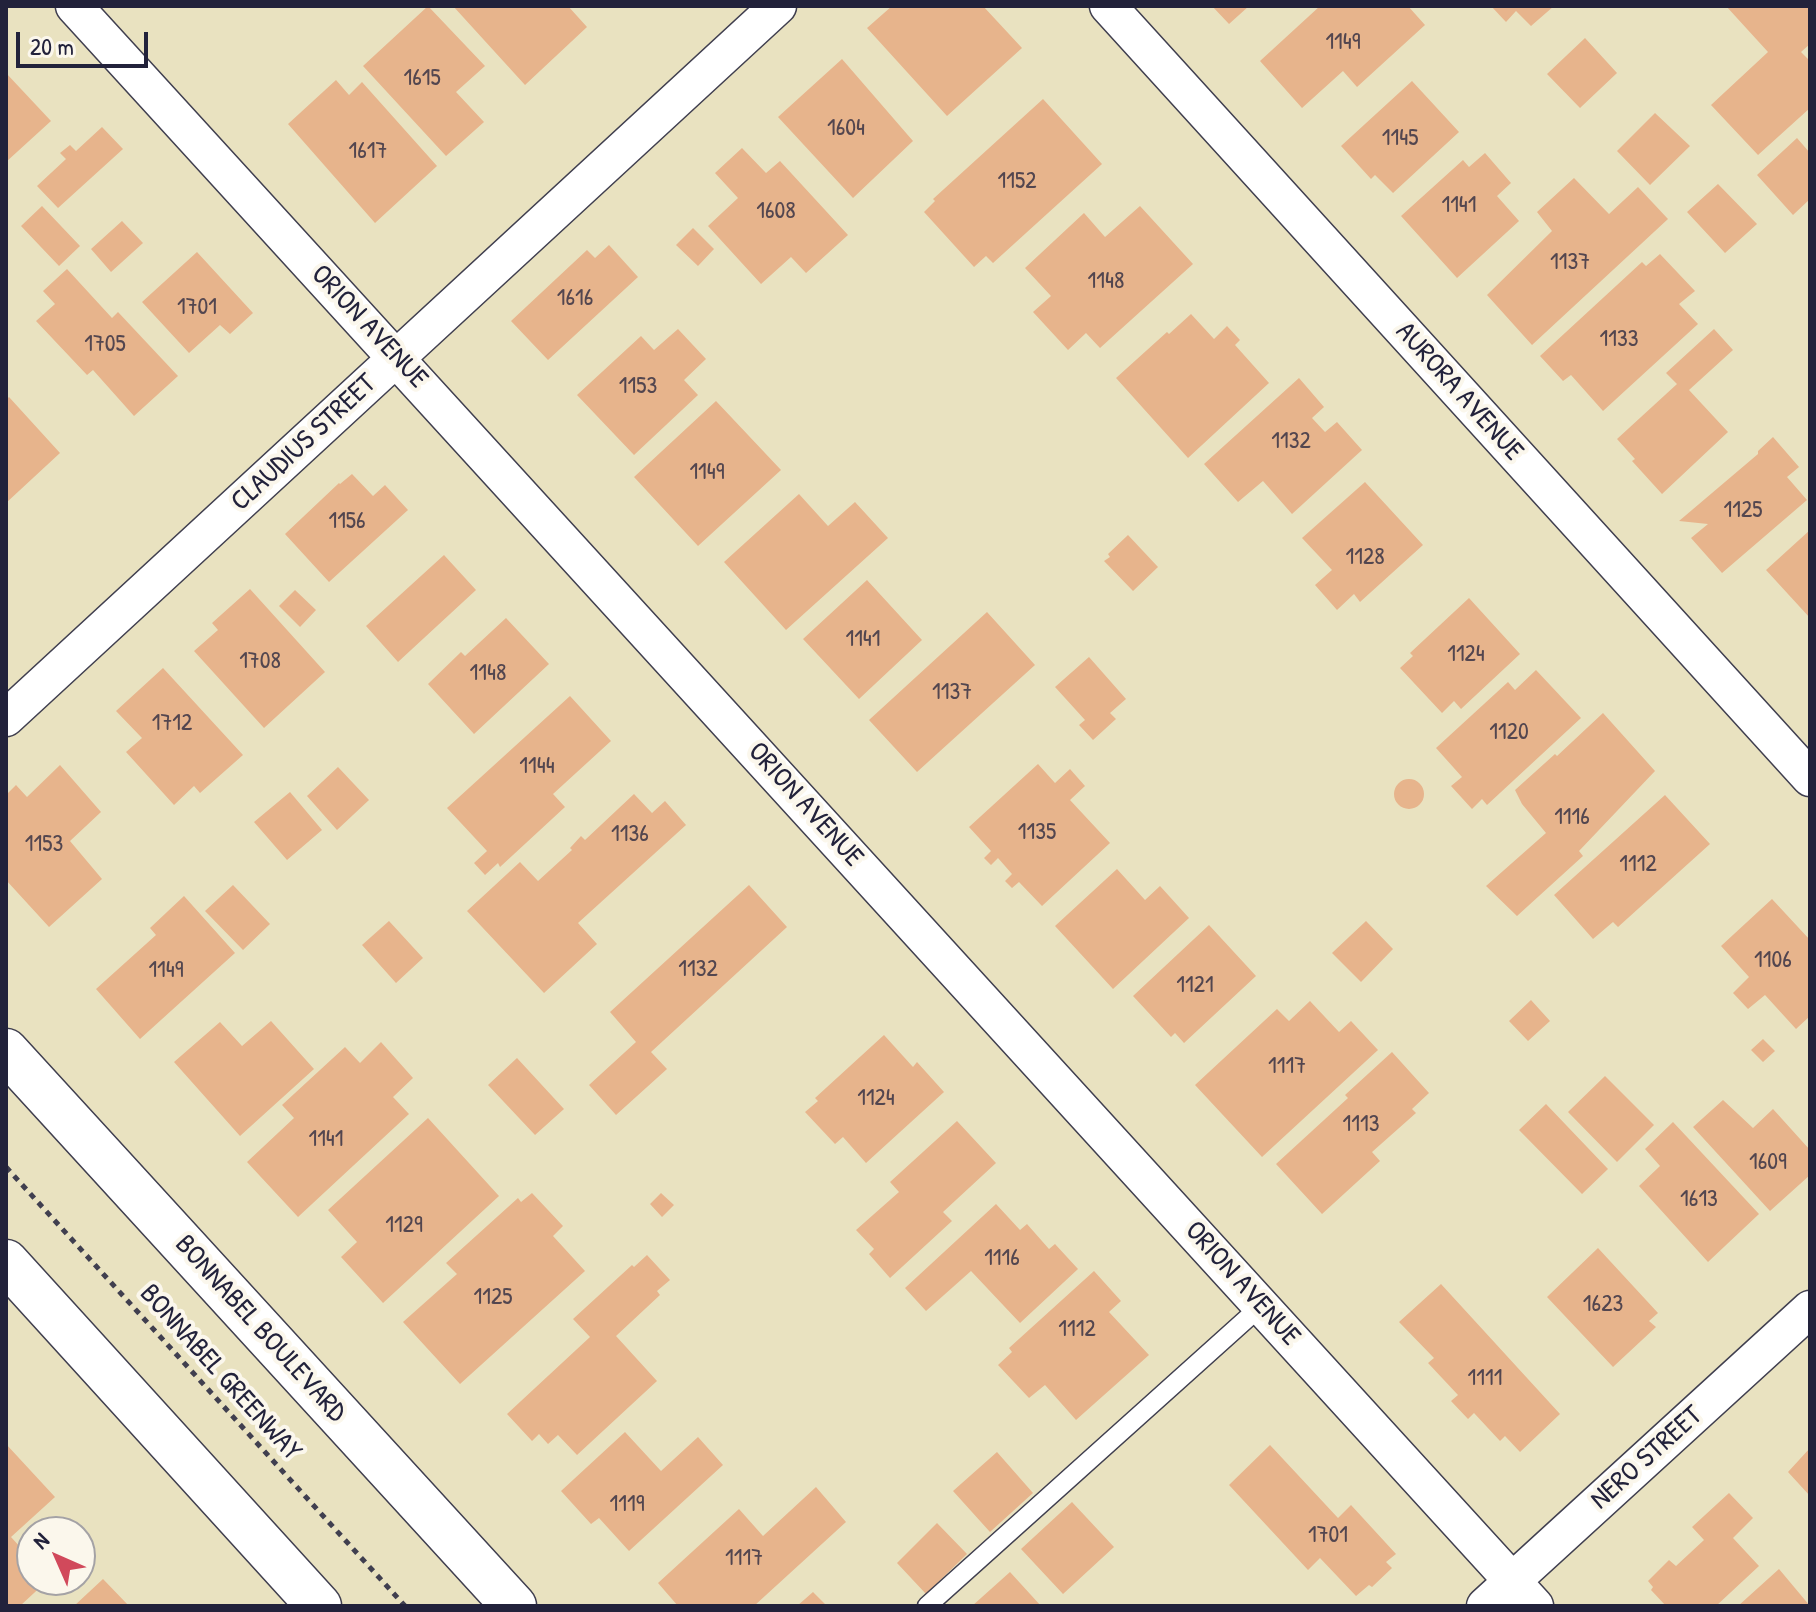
<!DOCTYPE html>
<style>
body{margin:0}
#map{position:relative;width:1816px;height:1612px;overflow:hidden;background:#e9e2c0;font-family:"Patrick Hand",sans-serif}
canvas{display:block}
.frame{position:absolute;inset:0;border:8px solid #22223b;pointer-events:none}
.north{position:absolute;left:16px;top:1516px;width:80px;height:80px;box-sizing:border-box;background:#fbf7ec;border:2px solid #a4a2a5;border-radius:50%;rotate:315deg;font-size:22px;font-weight:700;line-height:32px;text-align:center;color:#22223b}
.north::after{content:'';display:block;margin:auto;width:28px;height:36px;background:#d1495b;clip-path:polygon(50% 0,100% 100%,50% 72%,0 100%)}
.scale{position:absolute;left:16px;top:32px;width:132px;height:36px;box-sizing:border-box;border:4px solid #22223b;border-top:0;padding-left:10px;font-size:24px;line-height:28px;white-space:nowrap;color:#22223b;-webkit-text-stroke:6px #fbf7ec;paint-order:stroke}
</style>
<div id="map">
<canvas width="1816" height="1612"></canvas>
<div class="frame"></div>
<div class="north">N</div>
<div class="scale">20 m</div>
</div>
<script>
const ctx = document.querySelector('canvas').getContext('2d');
ctx.lineJoin = 'round';
function fill(path, color) {
  ctx.fillStyle = color;
  ctx.fill(path, 'evenodd');
}
function poly(rows) {
  const path = new Path2D();
  for (const r of rows) {
    if (r.length === 3) {
      path.moveTo(r[0] + r[2], r[1]);
      path.arc(r[0], r[1], r[2], 0, 2 * Math.PI);
      continue;
    }
    path.moveTo(r[0], r[1]);
    for (let i = 2; i < r.length; i += 2) path.lineTo(r[i], r[i + 1]);
  }
  return path;
}
function trace(path, color, width, dash) {
  ctx.strokeStyle = color;
  ctx.lineWidth = width;
  ctx.lineCap = dash ? 'butt' : 'round';
  ctx.setLineDash(dash || []);
  ctx.stroke(path);
}
function label(font, color, halo, rows, align = 'center') {
  ctx.font = font + ' "Patrick Hand",sans-serif';
  ctx.lineWidth = 8;
  ctx.setLineDash([]);
  ctx.textBaseline = 'middle';
  ctx.strokeStyle = halo;
  ctx.fillStyle = color;
  for (const [text, x, y, turn = 0] of rows) {
    ctx.save();
    ctx.translate(x, y);
    ctx.rotate((+turn || 0) * Math.PI / 180);
    ctx.textAlign = isNaN(turn) ? turn : align;
    if (halo) ctx.strokeText(text, 0, 0);
    ctx.fillText(text, 0, 0);
    ctx.restore();
  }
}
fill(poly([
 [428,6,485,66,456,92,484,122,446,156,363,66],
 [453,6,568,6,587,27,525,85],
 [892,6,983,6,1022,48,947,116,867,28],
 [1212,6,1249,6,1229,24],
 [1320,6,1408,6,1425,25,1357,87,1343,71,1302,108,1260,61],
 [1491,6,1554,6,1531,26,1516,11,1506,22],
 [1726,6,1810,6,1810,44,1801,52,1810,61,1810,108,1758,155,1711,105,1768,52],
 [1585,38,1617,73,1580,108,1547,74],
 [842,59,913,141,853,198,778,117],
 [6,73,51,121,6,162],
 [336,80,349,95,362,82,437,166,375,223,288,124],
 [1412,81,1459,132,1393,193,1375,175,1371,179,1341,146],
 [1043,99,1102,164,993,263,986,256,974,267,924,212,935,201,933,199],
 [1655,113,1690,146,1650,185,1617,151],
 [102,127,123,149,58,208,37,186,66,159,60,153,70,145,76,151],
 [1797,138,1810,153,1810,199,1793,215,1757,175],
 [742,148,766,173,780,161,848,235,806,273,791,257,761,284,708,226,738,198,715,173],
 [1485,153,1511,183,1497,196,1519,221,1457,278,1401,216,1463,160,1469,167],
 [1574,178,1609,214,1638,187,1668,219,1532,345,1487,295,1552,231,1537,212],
 [1718,184,1757,224,1725,253,1687,212],
 [42,206,80,246,59,266,21,226],
 [1140,206,1193,264,1100,348,1086,333,1068,350,1033,312,1051,296,1025,268,1084,213,1105,237],
 [122,221,143,243,111,272,91,249],
 [693,228,714,249,698,266,676,245],
 [609,245,638,277,548,360,511,321,587,250,595,258],
 [197,252,253,313,230,334,220,325,189,353,142,302],
 [1660,254,1695,291,1679,304,1698,324,1603,411,1571,375,1563,381,1540,356,1642,262,1646,266],
 [67,269,112,318,118,312,178,376,134,416,93,370,87,375,36,321,55,304,43,291],
 [1191,314,1214,339,1227,326,1240,340,1235,345,1269,383,1188,458,1116,378,1167,332,1169,334],
 [678,329,706,359,684,380,698,395,634,455,577,395,641,336,654,350],
 [1714,329,1733,350,1689,390,1728,432,1662,494,1632,461,1635,459,1617,439,1677,384,1666,373],
 [1299,378,1324,407,1312,418,1325,432,1337,422,1362,450,1292,514,1263,481,1238,502,1204,464],
 [9,397,60,453,6,503,6,400],
 [716,401,781,470,698,546,634,477],
 [1773,437,1799,467,1787,477,1807,500,1722,573,1691,538,1708,524,1679,521,1758,454,1758,451],
 [352,474,373,496,385,485,408,510,329,582,285,534,339,483,340,484],
 [1365,482,1423,545,1360,602,1354,594,1337,610,1315,585,1332,570,1302,538],
 [799,494,828,526,855,502,888,538,786,630,724,562],
 [1810,530,1810,618,1766,570],
 [1128,535,1158,567,1133,591,1104,561,1110,557,1108,554],
 [444,555,476,590,398,662,366,626],
 [867,580,922,640,859,699,803,639],
 [250,589,325,672,264,728,194,651,218,630,212,623],
 [295,590,316,610,300,627,279,606],
 [1469,598,1520,654,1461,709,1454,701,1442,713,1400,668,1413,656,1410,653],
 [987,612,1035,665,917,772,869,720],
 [506,618,549,664,474,734,428,684,461,652,465,656],
 [1089,657,1126,699,1110,713,1116,719,1093,740,1079,725,1085,720,1055,687],
 [163,668,243,755,200,793,194,786,174,805,126,752,142,738,116,711],
 [1536,670,1581,718,1487,805,1482,799,1472,809,1451,786,1462,777,1436,748,1508,682,1515,690],
 [570,696,611,741,553,794,565,807,500,867,498,863,485,875,474,863,487,851,447,808],
 [1603,713,1655,771,1579,851,1583,856,1517,916,1486,886,1546,833,1522,804,1515,790,1555,754,1557,756],
 [1038,764,1055,783,1070,769,1085,786,1070,800,1110,843,1042,906,1019,882,1012,888,1005,881,1012,874,998,858,991,865,984,858,991,851,969,827],
 [60,765,101,812,70,841,102,879,49,927,6,880,6,795,16,785,27,797],
 [338,767,369,800,337,830,307,796],
 [1409,794,15],
 [290,792,322,830,287,860,254,822],
 [634,794,652,813,665,801,686,825,578,923,597,944,544,993,467,911,520,862,538,881,572,850,570,848,581,836,585,840],
 [1665,795,1710,844,1618,927,1613,922,1593,939,1554,895],
 [1117,869,1145,900,1160,886,1189,918,1113,989,1055,926],
 [233,885,270,924,243,950,205,911],
 [749,885,787,927,651,1052,667,1069,616,1115,589,1085,636,1042,610,1012],
 [184,896,235,953,140,1039,96,989,156,935,150,928],
 [1772,899,1810,940,1810,1016,1796,1029,1765,995,1748,1009,1733,993,1749,977,1721,946],
 [389,921,423,958,396,983,362,945],
 [1366,921,1393,949,1361,982,1332,953],
 [1209,925,1256,976,1184,1043,1175,1033,1171,1037,1133,996],
 [1531,1000,1550,1021,1528,1041,1509,1021],
 [1310,1001,1339,1032,1351,1021,1378,1050,1262,1157,1195,1085,1277,1009,1289,1021],
 [271,1021,314,1069,240,1136,174,1062,220,1022,242,1046],
 [884,1035,913,1067,917,1062,944,1092,866,1163,843,1137,835,1144,805,1112,818,1101,815,1098],
 [1763,1039,1775,1051,1763,1062,1751,1050],
 [381,1042,413,1078,393,1097,409,1114,298,1217,247,1162,294,1118,282,1105,345,1047,360,1063],
 [1392,1052,1429,1093,1412,1109,1416,1113,1372,1152,1380,1161,1322,1214,1276,1164,1348,1098,1345,1095],
 [517,1058,564,1109,535,1135,488,1085],
 [1605,1076,1654,1125,1617,1162,1568,1112],
 [1723,1100,1753,1128,1773,1109,1810,1150,1810,1175,1770,1211,1693,1127],
 [1546,1104,1608,1169,1582,1194,1519,1130],
 [428,1118,499,1196,383,1303,341,1257,357,1242,328,1210],
 [957,1121,996,1163,943,1212,952,1221,890,1278,869,1254,874,1249,856,1230,899,1192,890,1182],
 [1673,1122,1759,1214,1708,1262,1639,1186,1660,1166,1645,1149],
 [532,1193,563,1226,553,1236,585,1271,460,1384,403,1322,457,1274,446,1263,518,1198,521,1202],
 [661,1193,674,1205,662,1217,650,1204],
 [996,1204,1020,1230,1027,1224,1049,1249,1055,1244,1078,1269,1020,1323,971,1271,926,1311,905,1288],
 [1598,1248,1658,1313,1649,1321,1656,1327,1613,1367,1547,1297],
 [647,1255,670,1280,657,1291,660,1295,616,1336,657,1381,577,1455,558,1435,548,1444,539,1434,532,1441,507,1414,590,1337,573,1319,632,1265,634,1267],
 [1094,1271,1121,1301,1109,1312,1149,1355,1076,1420,1045,1385,1029,1398,998,1365,1012,1352,1009,1348],
 [1441,1284,1560,1414,1520,1452,1505,1436,1500,1441,1474,1413,1468,1419,1451,1401,1458,1395,1428,1363,1434,1358,1399,1322],
 [625,1432,661,1471,698,1437,723,1465,629,1551,599,1518,591,1524,561,1491],
 [6,1444,55,1497,11,1537,32,1560,32,1580,48,1580,20,1606,6,1606],
 [1270,1445,1338,1518,1351,1505,1396,1554,1386,1562,1392,1568,1372,1587,1369,1585,1356,1596,1320,1558,1308,1570,1229,1485],
 [1810,1448,1810,1496,1788,1472],
 [997,1452,1033,1493,990,1532,953,1491],
 [816,1487,846,1522,754,1606,678,1606,658,1583,739,1509,763,1536],
 [1729,1493,1753,1518,1733,1538,1759,1566,1716,1606,1666,1606,1651,1590,1653,1587,1648,1581,1669,1560,1676,1566,1704,1540,1692,1527],
 [1072,1502,1114,1547,1063,1594,1021,1549],
 [937,1523,967,1554,926,1594,897,1563],
 [1779,1569,1810,1606,1738,1606],
 [1010,1572,1041,1606,972,1606],
 [103,1579,129,1606,74,1606],
 [813,1592,827,1606,797,1606]
]), '#e7b48c');
const service = poly([
 [927,1606,1261,1306]
]);
const minor = poly([
 [74,6,1535,1606],
 [1108,6,1810,778],
 [6,718,778,6],
 [1485,1606,1810,1309]
]);
const secondary = poly([
 [6,1051,514,1606],
 [6,1262,319,1606]
]);
trace(service, '#403f4f', 21);
trace(minor, '#403f4f', 39);
trace(secondary, '#403f4f', 47);
trace(poly([
 [6,1167,405,1606]
]), '#403f4f', 5, [6, 6]);
trace(service, '#fff', 18);
trace(minor, '#fff', 36);
trace(secondary, '#fff', 44);
label('24px', '#53464f', null, [
 ["1149",1343,43],
 ["1615",422,79],
 ["1604",846,129],
 ["1145",1400,139],
 ["1617",368,152],
 ["1152",1017,182],
 ["1141",1459,206],
 ["1608",776,212],
 ["1137",1570,263],
 ["1148",1106,282],
 ["1616",575,299],
 ["1701",197,308],
 ["1133",1619,340],
 ["1705",105,345],
 ["1153",638,387],
 ["1132",1291,442],
 ["1149",707,473],
 ["1125",1743,511],
 ["1156",347,522],
 ["1128",1365,558],
 ["1141",863,640],
 ["1124",1466,655],
 ["1708",260,662],
 ["1148",488,674],
 ["1137",952,693],
 ["1712",172,724],
 ["1120",1509,733],
 ["1144",537,767],
 ["1116",1572,818],
 ["1135",1037,833],
 ["1136",630,835],
 ["1153",44,845],
 ["1112",1638,865],
 ["1106",1773,961],
 ["1132",698,970],
 ["1149",166,971],
 ["1121",1195,986],
 ["1117",1287,1067],
 ["1124",876,1099],
 ["1113",1361,1125],
 ["1141",326,1140],
 ["1609",1768,1163],
 ["1613",1699,1200],
 ["1129",404,1226],
 ["1116",1002,1259],
 ["1125",493,1298],
 ["1623",1603,1305],
 ["1112",1077,1330],
 ["1111",1485,1379],
 ["1119",627,1505],
 ["1701",1328,1536],
 ["1117",744,1559]
]);
label('28px', '#22223b', '#fbf7ec', [
 ["ORION AVENUE",369,327,47],
 ["AURORA AVENUE",1459,392,48],
 ["CLAUDIUS STREET",304,443,-43],
 ["ORION AVENUE",805,805,48],
 ["ORION AVENUE",1242,1284,48],
 ["BONNABEL BOULEVARD",260,1329,48],
 ["BONNABEL GREENWAY",220,1373,48],
 ["NERO STREET",1647,1458,-42]
]);
</script>
